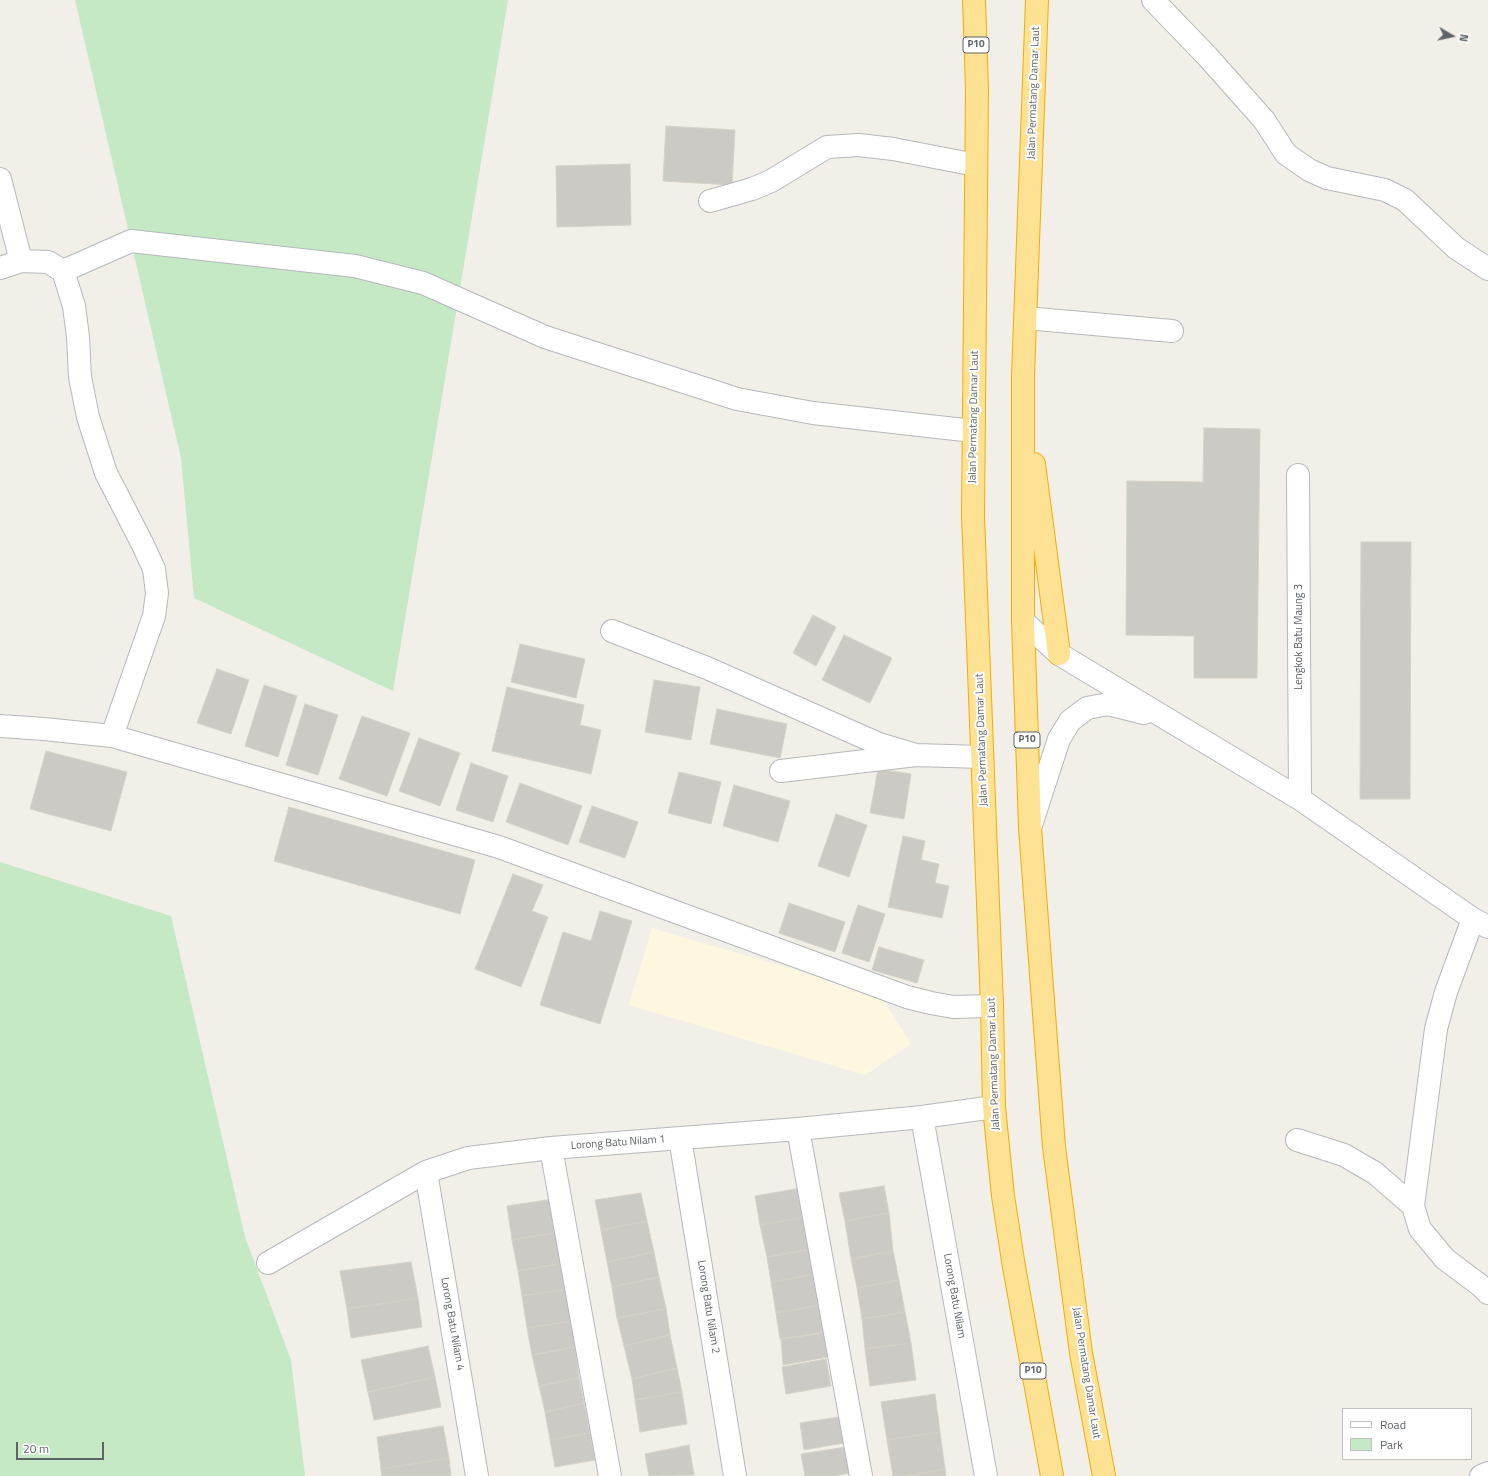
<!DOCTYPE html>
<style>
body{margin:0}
#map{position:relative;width:1488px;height:1476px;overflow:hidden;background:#f1efe8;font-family:"Titillium Web",sans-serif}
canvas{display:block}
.legend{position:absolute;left:1342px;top:1408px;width:130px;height:52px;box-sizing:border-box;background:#fff;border:1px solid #bfc1c3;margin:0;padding:5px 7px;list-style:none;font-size:12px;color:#5f6368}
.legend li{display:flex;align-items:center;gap:8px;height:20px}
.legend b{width:20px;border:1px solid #bfc1c3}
.north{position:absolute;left:1432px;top:16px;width:40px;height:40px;-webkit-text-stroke:3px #fff;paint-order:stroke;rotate:99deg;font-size:11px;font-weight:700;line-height:16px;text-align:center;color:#5f6368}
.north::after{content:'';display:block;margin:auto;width:14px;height:18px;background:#5f6368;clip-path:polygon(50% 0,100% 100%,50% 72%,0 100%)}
.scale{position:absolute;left:16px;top:1442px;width:88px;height:18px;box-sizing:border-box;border:2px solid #5f6368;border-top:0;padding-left:5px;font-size:12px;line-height:14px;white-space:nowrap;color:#5f6368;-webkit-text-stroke:3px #fff;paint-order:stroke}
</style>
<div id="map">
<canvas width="1488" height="1476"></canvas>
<ul class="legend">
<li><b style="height:5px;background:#fff"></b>Road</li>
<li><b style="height:11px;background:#c5e8c5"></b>Park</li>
</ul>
<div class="north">N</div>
<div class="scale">20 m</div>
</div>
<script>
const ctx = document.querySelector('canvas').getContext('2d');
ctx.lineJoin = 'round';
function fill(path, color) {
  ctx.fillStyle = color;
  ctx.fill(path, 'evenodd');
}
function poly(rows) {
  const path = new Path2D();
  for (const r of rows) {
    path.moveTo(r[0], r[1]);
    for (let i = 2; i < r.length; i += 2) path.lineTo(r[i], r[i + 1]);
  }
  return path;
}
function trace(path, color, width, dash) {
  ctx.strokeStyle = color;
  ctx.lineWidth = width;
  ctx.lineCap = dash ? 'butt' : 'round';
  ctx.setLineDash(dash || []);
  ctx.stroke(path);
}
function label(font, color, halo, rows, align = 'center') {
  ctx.font = font + ' "Titillium Web",sans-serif';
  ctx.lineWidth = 4;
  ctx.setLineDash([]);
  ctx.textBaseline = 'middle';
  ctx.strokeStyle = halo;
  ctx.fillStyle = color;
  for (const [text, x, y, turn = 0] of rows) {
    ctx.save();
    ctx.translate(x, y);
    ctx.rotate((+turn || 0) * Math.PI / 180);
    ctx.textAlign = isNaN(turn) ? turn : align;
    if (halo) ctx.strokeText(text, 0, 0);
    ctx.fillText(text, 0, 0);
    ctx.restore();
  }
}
fill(poly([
 [652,928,880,995,911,1044,865,1075,629,1005]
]), '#fef7e0');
fill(poly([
 [75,0,508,0,393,691,194,598,181,458],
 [0,862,171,916,245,1237,291,1360,305,1476,0,1476]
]), '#c5e8c5');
const building = poly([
 [666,126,735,130,732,185,663,181,666,126],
 [630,164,631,225,557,227,556,166,630,164],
 [1204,428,1260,429,1257,678,1194,678,1194,636,1126,635,1127,481,1203,482,1204,428],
 [1361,542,1411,542,1410,799,1360,799,1361,542],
 [813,615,836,627,816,666,793,653,813,615],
 [844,635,892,658,870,703,822,680,844,635],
 [520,644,585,659,576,698,511,682,520,644],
 [217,669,249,680,231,734,197,723,217,669],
 [654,680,700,687,691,740,645,732,654,680],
 [264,685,297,696,278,757,245,746,264,685],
 [507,687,584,705,580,725,601,730,591,774,492,751,507,687],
 [305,704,338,715,318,775,286,765,305,704],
 [717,709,787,724,780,758,710,744,717,709],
 [362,716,410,733,387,796,339,779,362,716],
 [419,738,460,753,440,806,399,791,419,738],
 [46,751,127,772,111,831,30,809,46,751],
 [471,763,508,776,493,822,456,810,471,763],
 [878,769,911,774,904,819,870,813,878,769],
 [679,772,721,782,711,824,668,813,679,772],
 [520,783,582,806,568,845,506,822,520,783],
 [734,785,790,801,778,842,723,826,734,785],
 [592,806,638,822,625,858,579,842,592,806],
 [289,807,475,860,460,914,274,861,289,807],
 [836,814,867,825,849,877,818,866,836,814],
 [903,836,925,841,921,860,939,864,935,883,949,886,942,918,888,907,903,836],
 [513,874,543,885,532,911,548,917,521,987,475,969,513,874],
 [789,903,845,922,835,952,779,933,789,903],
 [858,905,885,914,869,962,842,953,858,905],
 [600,911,632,921,600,1024,540,1005,563,932,591,941,600,911],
 [879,947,924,960,917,983,872,970,879,947],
 [884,1186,889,1213,845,1221,839,1193,884,1186],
 [801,1188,806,1217,760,1225,755,1196,801,1188],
 [641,1193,647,1221,601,1230,595,1200,641,1193],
 [553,1199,558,1232,512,1240,507,1206,553,1199],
 [889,1213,893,1251,851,1259,845,1221,889,1213],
 [806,1217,811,1249,767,1257,760,1225,806,1217],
 [647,1221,654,1252,607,1262,601,1230,647,1221],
 [558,1232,563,1263,518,1271,512,1240,558,1232],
 [811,1249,816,1274,771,1282,767,1257,811,1249],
 [893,1251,899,1280,857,1288,851,1259,893,1251],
 [654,1252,659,1277,612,1287,607,1262,654,1252],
 [411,1262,418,1298,347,1309,340,1271,411,1262],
 [563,1263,567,1289,522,1296,518,1271,563,1263],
 [816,1274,821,1305,776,1313,771,1282,816,1274],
 [659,1277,666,1309,617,1318,612,1287,659,1277],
 [899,1280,905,1312,862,1319,857,1288,899,1280],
 [567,1289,571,1321,527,1328,522,1296,567,1289],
 [418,1298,422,1327,351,1338,347,1309,418,1298],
 [821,1305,825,1332,780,1339,776,1313,821,1305],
 [666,1309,670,1335,624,1346,617,1318,666,1309],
 [905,1312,911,1343,865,1349,862,1319,905,1312],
 [571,1321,575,1347,532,1355,527,1328,571,1321],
 [825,1333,828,1357,783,1365,781,1339,825,1333],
 [670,1335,677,1368,632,1379,624,1346,670,1335],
 [911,1343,916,1380,870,1386,865,1349,911,1343],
 [428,1346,435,1377,368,1392,361,1360,428,1346],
 [575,1347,579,1378,539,1386,532,1355,575,1347],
 [826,1359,831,1386,786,1394,782,1367,826,1359],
 [677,1368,682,1392,635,1400,632,1379,677,1368],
 [435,1377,441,1407,374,1420,368,1392,435,1377],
 [579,1378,584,1403,545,1412,539,1386,579,1378],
 [682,1392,687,1424,640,1432,635,1400,682,1392],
 [935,1394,940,1432,887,1440,881,1402,935,1394],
 [584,1403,590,1433,550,1440,545,1412,584,1403],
 [845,1416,849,1442,804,1450,800,1423,845,1416],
 [443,1426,449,1458,381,1469,377,1437,443,1426],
 [940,1432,945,1469,906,1476,893,1476,887,1440,940,1432],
 [590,1433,595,1460,555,1467,550,1440,590,1433],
 [689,1445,694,1475,649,1476,645,1454,689,1445],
 [846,1447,850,1473,834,1476,805,1476,801,1454,846,1447],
 [449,1458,451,1476,382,1476,381,1469,449,1458],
 [945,1469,946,1476,906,1476,945,1469]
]);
fill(building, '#cccac5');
trace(building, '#d6d1c6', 1);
const minor = poly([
 [1153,0,1207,56,1264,120,1286,154,1309,170,1327,178,1385,190,1405,200,1456,248,1488,269],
 [0,179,21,261],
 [710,201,752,189,771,181,827,147,859,145,893,149,976,165],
 [0,268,21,261,48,262,63,271,131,241,355,266,423,283,545,337,737,399,813,413,973,431],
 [63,271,74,306,78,337,80,377,88,417,106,473,143,545,154,569,157,593,154,616,112,736],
 [1026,318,1172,331],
 [1298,475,1300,799],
 [1023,621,1059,654,1300,799,1473,919,1488,927],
 [612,631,707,668,879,744,916,755],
 [0,726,44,729,112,736,499,847,907,997,931,1003,953,1007,992,1006],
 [781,771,916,755,982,757],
 [1031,825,1059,739,1070,721,1087,708,1108,704,1144,713],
 [1473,919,1446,992,1436,1029,1413,1206,1420,1229,1445,1259,1481,1286,1488,1293],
 [922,1117,986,1476],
 [798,1129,861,1476],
 [680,1138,735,1476],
 [1297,1140,1344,1155,1375,1173,1413,1206],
 [551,1148,610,1476],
 [426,1172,477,1476],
 [268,1263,426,1172,468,1158,551,1148,798,1129,922,1117,994,1107],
 [1481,1476,1488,1473]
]);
const highway = poly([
 [974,0,977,89,973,516,992,1006,994,1107,1003,1196,1014,1267,1052,1476],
 [1037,0,1023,376,1023,621,1030,828,1054,1147,1081,1353,1104,1476],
 [1034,464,1059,654]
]);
trace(minor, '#b5b8bc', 24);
trace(highway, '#f9ab00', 24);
trace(minor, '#fff', 22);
trace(highway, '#fde293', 22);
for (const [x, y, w] of [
 [976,45,26],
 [1027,740,26],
 [1033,1371,26]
]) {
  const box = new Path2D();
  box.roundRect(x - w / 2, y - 8, w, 16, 3);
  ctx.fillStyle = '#fff';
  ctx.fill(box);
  trace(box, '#5f6368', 1);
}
label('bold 10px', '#5f6368', null, [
 ["P10",976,45],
 ["P10",1027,740],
 ["P10",1033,1371]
]);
label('11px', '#5f6368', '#fff', [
 ["Jalan Permatang Damar Laut",1034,93,-88],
 ["Jalan Permatang Damar Laut",974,417,-89],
 ["Lengkok Batu Maung 3",1299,637,-90],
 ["Jalan Permatang Damar Laut",982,740,-92],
 ["Jalan Permatang Damar Laut",994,1064,-92],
 ["Lorong Batu Nilam 1",618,1143,-4],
 ["Lorong Batu Nilam",954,1296,80],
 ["Lorong Batu Nilam 2",708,1307,81],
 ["Lorong Batu Nilam 4",452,1324,80],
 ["Jalan Permatang Damar Laut",1086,1373,81]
]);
</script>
